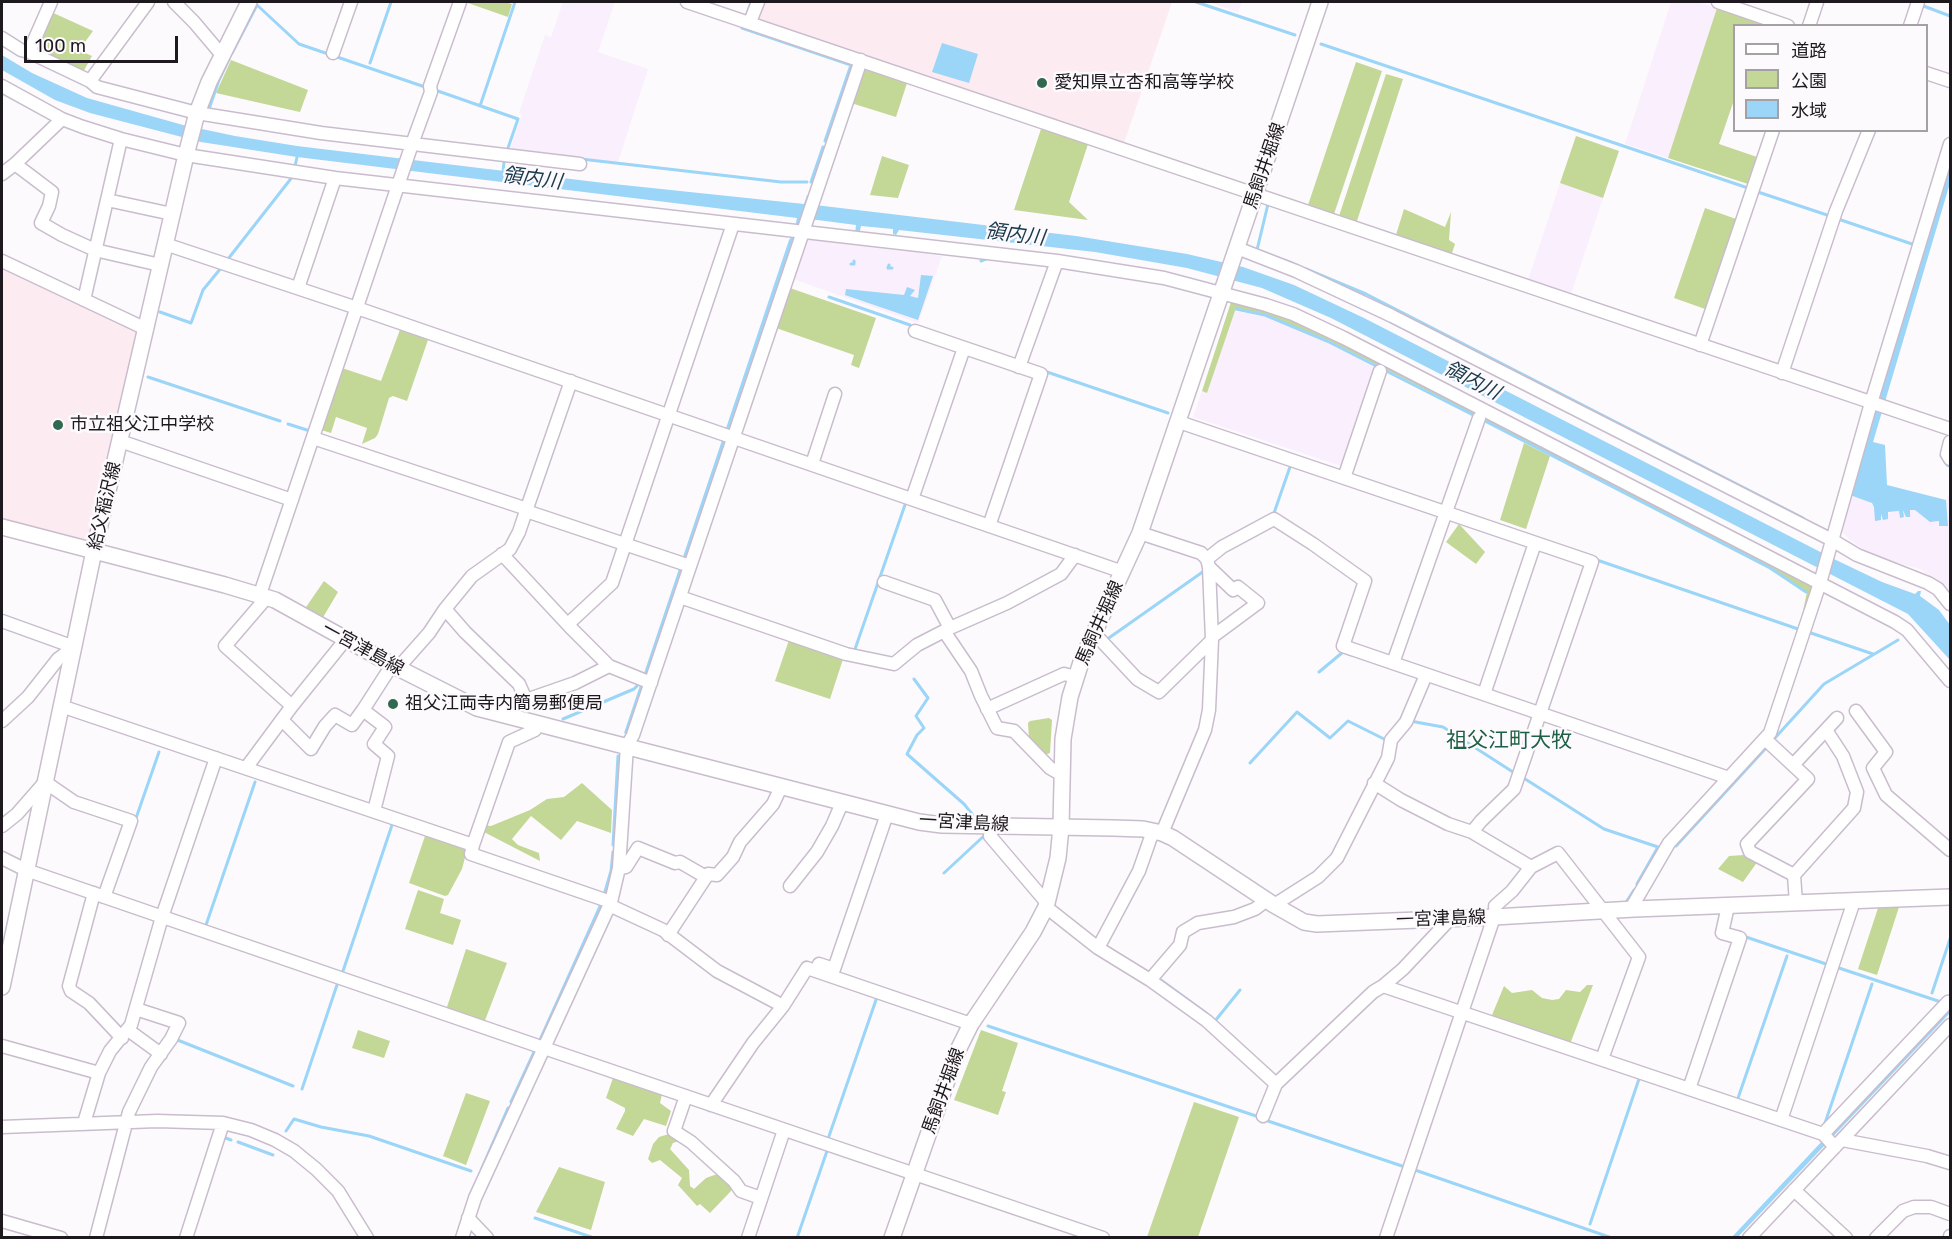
<!DOCTYPE html>
<meta charset="utf-8">
<style>
body{margin:0}
#map{position:relative;width:1952px;height:1239px;overflow:hidden;background:#fdfafd;font-family:Rubik,"Noto Sans JP",sans-serif}
canvas{display:block}
.frame{position:absolute;inset:0;border:3px solid #1e191f;pointer-events:none}
.legend{position:absolute;left:1733px;top:24px;width:195px;height:108px;box-sizing:border-box;background:#fdfafd;border:2px solid #a4a0a4;margin:0;padding:8px 10px;list-style:none;font-size:18px;color:#1e191f}
.legend li{display:flex;align-items:center;gap:12px;height:30px}
.legend b{width:30px;border:2px solid #a4a0a4}
.scale{position:absolute;left:24px;top:36px;width:154px;height:27px;box-sizing:border-box;border:3px solid #1e191f;border-top:0;padding-left:8px;font-size:18px;line-height:21px;white-space:nowrap;color:#1e191f;-webkit-text-stroke:4px #fdfafd;paint-order:stroke}
</style>
<div id="map">
<canvas width="1952" height="1239"></canvas>
<div class="frame"></div>
<ul class="legend">
<li><b style="height:8px;background:#fff"></b>道路</li>
<li><b style="height:16px;background:#c3d796"></b>公園</li>
<li><b style="height:16px;background:#9bd5f7"></b>水域</li>
</ul>
<div class="scale">100 m</div>
</div>
<script>
const ctx = document.querySelector('canvas').getContext('2d');
ctx.lineJoin = 'round';
function fill(path, color) {
  ctx.fillStyle = color;
  ctx.fill(path, 'evenodd');
}
function poly(rows) {
  const path = new Path2D();
  for (const r of rows) {
    path.moveTo(r[0], r[1]);
    for (let i = 2; i < r.length; i += 2) path.lineTo(r[i], r[i + 1]);
  }
  return path;
}
function trace(path, color, width, dash) {
  ctx.strokeStyle = color;
  ctx.lineWidth = width;
  ctx.lineCap = dash ? 'butt' : 'round';
  ctx.setLineDash(dash || []);
  ctx.stroke(path);
}
function label(font, color, halo, rows, align = 'center') {
  ctx.font = font + ' Rubik,"Noto Sans JP",sans-serif';
  ctx.lineWidth = 5;
  ctx.setLineDash([]);
  ctx.textBaseline = 'middle';
  ctx.strokeStyle = halo;
  ctx.fillStyle = color;
  for (const [text, x, y, turn = 0] of rows) {
    ctx.save();
    ctx.translate(x, y);
    ctx.rotate((+turn || 0) * Math.PI / 180);
    ctx.textAlign = isNaN(turn) ? turn : align;
    if (halo) ctx.strokeText(text, 0, 0);
    ctx.fillText(text, 0, 0);
    ctx.restore();
  }
}
fill(poly([
 [563,2,615,2,598,52,648,69,618,162,510,150,522,114,519,113,545,35,551,37],
 [1208,2,1242,2,1238,12],
 [1671,2,1697,2,1717,8,1668,158,1625,144],
 [1560,183,1603,198,1570,297,1527,283],
 [806,239,942,256,918,323,793,279],
 [1235,311,1265,316,1326,342,1378,368,1344,467,1193,417,1202,391,1207,392],
 [1850,495,1869,501,1881,514,1899,511,1900,518,1904,517,1903,510,1905,510,1906,517,1910,510,1915,510,1930,522,1939,521,1939,526,1948,525,1946,500,1948,496,1950,497,1950,590,1920,569,1883,559,1867,552,1849,539,1839,529]
]), '#faeffd');
fill(poly([
 [761,2,1172,2,1123,146,756,21],
 [2,265,137,332,90,535,83,540,2,519]
]), '#fcecf1');
fill(poly([
 [465,2,505,2,512,4,508,17],
 [1717,8,1761,23,1760,25,1734,26,1734,100,1719,144,1760,158,1751,185,1668,158],
 [49,11,93,31,79,50,92,56,82,74,34,51],
 [231,60,308,90,300,112,216,93],
 [1356,62,1382,71,1333,217,1307,208],
 [866,66,908,80,896,117,851,103,861,70],
 [1386,74,1403,79,1356,224,1338,219],
 [1042,126,1089,141,1069,202,1088,220,1014,210],
 [1576,136,1619,151,1603,198,1560,183],
 [882,156,909,165,898,198,870,195],
 [1705,208,1739,220,1708,310,1674,298],
 [1404,209,1445,227,1451,212,1449,240,1455,244,1451,256,1395,238],
 [790,288,876,318,859,368,851,365,854,355,776,328],
 [1232,299,1291,317,1809,583,1813,588,1805,618,1802,616,1807,592,1770,567,1393,373,1327,340,1265,314,1236,308,1207,393,1202,391],
 [401,327,429,337,407,401,393,396,389,398,378,434,375,438,362,444,367,428,336,417,331,433,318,429,339,367,381,381],
 [1524,443,1550,456,1526,529,1500,520],
 [1459,524,1485,552,1476,564,1446,542],
 [324,581,338,592,322,619,304,610],
 [790,637,844,656,830,699,775,681],
 [1049,718,1052,720,1050,753,1042,756,1029,739,1028,723,1030,721],
 [582,783,612,810,611,833,577,821,561,840,531,816,512,839,518,845,539,853,540,861,482,831,483,825,491,826,530,810,547,799,564,797],
 [425,836,467,850,462,869,448,895,445,896,409,883],
 [1744,855,1758,861,1743,882,1718,869,1729,856],
 [418,890,444,899,440,913,461,920,453,945,405,929],
 [1900,904,1877,975,1858,969,1879,905],
 [466,949,507,963,484,1023,446,1010],
 [1587,985,1593,985,1570,1044,1494,1018,1492,1015,1504,986,1512,993,1532,990,1542,998,1552,1000,1559,999,1566,990,1580,992],
 [358,1030,390,1041,384,1058,352,1048],
 [981,1030,1018,1043,1002,1091,1006,1092,998,1115,954,1100],
 [614,1075,660,1091,662,1094,660,1103,671,1111,666,1126,644,1119,633,1136,616,1129,625,1111,625,1108,606,1098],
 [466,1093,490,1101,466,1165,443,1156],
 [1194,1102,1239,1117,1198,1237,1147,1237],
 [669,1134,673,1135,679,1141,673,1143,670,1149,689,1170,690,1186,694,1189,706,1178,720,1173,732,1186,731,1191,710,1213,700,1204,697,1206,678,1185,682,1178,660,1160,652,1163,648,1159,653,1144,659,1137],
 [559,1167,605,1182,591,1230,536,1212]
]), '#c3d796');
fill(poly([
 [942,43,978,54,969,83,932,72],
 [2,55,32,73,87,98,183,125,235,136,297,146,604,183,804,204,807,195,809,195,815,205,1076,236,1187,254,1243,267,1294,285,1364,318,1836,560,1882,582,1915,594,1918,591,1921,591,1920,596,1939,610,1950,625,1950,660,1908,614,1331,318,1262,288,1187,268,1095,252,899,230,896,235,893,234,893,229,861,226,859,235,855,234,856,225,802,218,798,229,795,227,797,218,297,157,201,142,90,113,55,100,2,70],
 [1950,166,1950,183,1873,442,1885,445,1887,485,1946,500,1948,526,1939,526,1939,521,1930,522,1915,510,1910,510,1910,517,1906,517,1903,510,1904,517,1900,518,1899,511,1888,512,1888,519,1883,520,1881,514,1881,520,1875,521,1874,507,1872,503,1850,495],
 [792,236,796,238,628,735,624,733,789,240],
 [921,275,933,276,918,320,845,295,846,289,904,295,907,287,915,290,910,296,918,298],
 [1947,1008,1950,1008,1950,1013,1738,1237,1731,1238]
]), '#9bd5f7');
trace(poly([
 [1196,2,1295,35],
 [1921,5,1950,16],
 [747,14,751,2],
 [742,28,851,65,825,141],
 [1321,44,1748,188],
 [232,53,257,5,299,44,425,87],
 [370,63,391,2],
 [435,90,518,119,508,148],
 [480,106,515,2],
 [208,112,219,80,229,59],
 [581,159,781,182,807,182],
 [295,166,298,153],
 [503,172,504,162],
 [811,182,823,147],
 [1758,192,1830,216],
 [1838,219,1915,245],
 [1258,250,1257,250,1268,204],
 [1278,258,1292,263],
 [228,259,293,176],
 [981,261,988,258],
 [851,264,854,264,854,261],
 [889,265,888,268,892,268],
 [1306,269,1366,294,1803,518],
 [829,297,910,325],
 [1236,309,1265,315,1327,341,1477,417],
 [160,312,191,323,203,290,221,268],
 [1044,371,1168,413],
 [148,377,280,421],
 [1483,420,1770,568,1806,592],
 [288,424,310,431],
 [1942,452,1941,456,1947,465,1950,466],
 [1274,513,1291,464],
 [1597,560,1798,629],
 [1811,633,1873,654],
 [1106,640,1204,571],
 [854,652,906,502],
 [1319,672,1343,652,1351,655],
 [914,679,928,698,916,716,924,728,917,735,907,754,964,804,976,819],
 [563,719,634,689,637,686],
 [1410,721,1443,727,1516,774],
 [1774,739,1824,684,1898,640],
 [1250,763,1297,712,1330,738,1348,721,1386,740,1387,739],
 [1522,777,1604,829,1658,847,1637,884],
 [135,821,159,752],
 [613,845,618,756],
 [1676,846,1766,748],
 [944,873,986,834],
 [604,895,611,871,613,852],
 [1625,904,1634,890],
 [206,925,255,782],
 [1743,936,1829,965],
 [1836,967,1941,1002],
 [342,974,392,825],
 [1158,978,1206,1013],
 [1932,993,1950,939],
 [1215,1021,1240,990],
 [988,1026,1259,1117],
 [175,1039,293,1086],
 [539,1042,601,904],
 [302,1089,338,982],
 [1737,1101,1787,956],
 [511,1102,535,1050],
 [1265,1120,1402,1166],
 [1824,1126,1872,984],
 [286,1131,294,1119,321,1127,369,1136,471,1171],
 [222,1139,223,1137,231,1140],
 [828,1139,877,997],
 [238,1142,273,1155],
 [482,1168,508,1108],
 [1415,1170,1612,1238],
 [535,1218,594,1238],
 [1590,1224,1640,1076],
 [797,1238,827,1151]
]), '#9bd5f7', 3);
const minor = poly([
 [174,2,194,22,221,54],
 [687,2,1950,429],
 [1718,2,1788,26],
 [750,22,758,2],
 [1809,26,1817,2],
 [1910,26,1918,2],
 [2,38,21,50,29,52,90,81,97,87,197,113,321,133,580,164],
 [29,52,51,2],
 [333,53,351,2],
 [1926,73,1950,81],
 [90,81,148,2],
 [2,86,62,119,83,127,121,139,186,155,335,178,1057,261,1164,278,1266,305,1293,314,1344,338,1895,622,1907,630,1950,681],
 [15,164,52,192,49,206,41,223,62,235,95,250,160,265],
 [2,174,15,164,62,119],
 [107,200,172,214],
 [165,244,357,308,1123,572],
 [1237,248,1296,271,1392,316,1832,540,1857,555,1928,583,1938,589,1950,604],
 [2,261,146,329],
 [298,288,335,178],
 [84,300,121,139],
 [915,331,1041,374,989,526],
 [1700,345,1773,130],
 [1019,367,1057,261],
 [1782,373,1836,211,1869,130],
 [1179,422,1592,562,1514,789,1481,821,1472,832],
 [313,438,527,509],
 [120,441,292,500],
 [1950,442,1947,454,1950,459],
 [812,464,835,394],
 [1344,478,1380,371],
 [912,499,964,348],
 [526,511,571,381],
 [1140,533,1201,553,1207,559,1209,567,1212,640,1209,710,1205,730,1162,833],
 [502,554,570,627,609,666,651,683],
 [1207,559,1222,547,1274,519,1313,544,1365,581,1343,646,1729,778],
 [1209,567,1233,590,1238,587,1258,603,1212,637],
 [884,582,935,600,950,628],
 [260,594,412,144,431,92,430,86,460,2],
 [267,597,225,646,292,706],
 [680,597,846,654,894,664,917,645,950,628,1007,603,1061,574,1075,555],
 [445,609,465,632,519,684,526,700],
 [2,621,74,647],
 [568,624,612,583,733,224],
 [944,631,971,671,981,696,997,728,1014,731,1050,768,1062,775],
 [1094,633,1137,679,1159,692,1212,640],
 [1393,663,1479,418],
 [398,668,429,633,445,609,472,576,510,549,519,532,526,511,690,566],
 [1484,694,1535,543],
 [61,706,473,845,471,854,611,902],
 [987,709,1064,674,1076,677],
 [1856,711,1886,752,1873,768,1886,795,1950,850],
 [505,715,507,709,526,700,575,683,609,666],
 [282,720,311,749,325,726,335,715,352,725,363,710],
 [2,721,28,697,58,659,74,647],
 [1765,739,1808,779,1747,844,1750,852,1794,875,1796,903],
 [1793,765,1837,718],
 [246,768,292,706,346,639],
 [1374,783,1401,800,1448,824,1472,832,1531,867,1558,853,1639,957,1602,1059],
 [374,811,388,756,374,744,385,727,384,726,363,710,392,665],
 [2,826,17,814,45,782,74,802,131,821,104,897],
 [993,826,990,836,1047,903],
 [473,845,509,742,535,730,537,723],
 [2,858,26,870,544,1048,1103,1238],
 [619,868,626,867,638,848,675,863,680,862,706,877],
 [1794,875,1854,808,1857,792,1843,756,1826,730],
 [790,886,817,852,832,826,842,803],
 [94,893,69,986,71,991,89,1003,122,1038],
 [609,905,663,930,717,971,783,1006],
 [1274,905,1318,877,1337,858,1388,758,1391,740,1406,722,1426,675],
 [1046,907,1098,948,1150,980,1207,1021,1276,1084,1373,992,1383,986,1403,969,1450,919],
 [1634,909,1633,905,1669,843,1770,733,1820,583,1871,403,1950,144],
 [1496,917,1495,906,1512,891,1531,867],
 [668,935,708,874,717,875,733,857,740,842,773,804,781,787],
 [1098,948,1139,871,1153,831],
 [819,964,834,969,887,814],
 [1150,980,1180,945,1183,932,1198,923,1234,917,1255,909,1267,900],
 [1383,986,1823,1134,1835,1147],
 [128,1030,161,1054],
 [2,1046,99,1073],
 [1689,1089,1740,938,1722,933,1728,906],
 [686,1096,674,1131,691,1142,734,1181,741,1191,761,1198],
 [711,1105,753,1043,783,1006,807,968,971,1024],
 [1263,1116,1276,1084],
 [1781,1120,1854,901],
 [84,1123,99,1073,110,1051,131,1025,162,917,216,758],
 [2,1127,157,1121,223,1123,251,1130,275,1140,294,1151,316,1169,338,1191,367,1238],
 [1823,1134,1948,1002,1950,1003],
 [1842,1140,1927,1156,1950,1163],
 [1794,1190,1846,1238],
 [468,1218,487,1238],
 [2,1221,61,1238],
 [96,1238,129,1112,151,1067,171,1039,179,1023,136,1009],
 [186,1238,223,1123],
 [462,1238,475,1198,611,902,619,868,627,746,633,735,861,60],
 [748,1238,784,1130],
 [1386,1238,1494,917],
 [1749,1238,1950,1025],
 [1876,1238,1903,1211,1914,1207,1931,1207,1950,1214],
 [1950,1238,1950,1236]
]);
const major = poly([
 [2,527,225,585,275,600,398,668,477,708,919,822,942,825,1113,828,1143,829,1162,833,1173,838,1274,905,1304,922,1317,924,1494,917,1634,909,1950,897],
 [2,987,94,551,186,155,197,113,209,82,249,2],
 [892,1238,957,1052,971,1024,1033,932,1046,907,1058,858,1061,827,1063,739,1070,697,1082,659,1140,533,1320,2]
]);
trace(minor, '#c9bdcd', 15);
trace(major, '#c9bdcd', 18);
trace(minor, '#fff', 12);
trace(major, '#fff', 15);
for (const [x, y, r, color] of [
 [1042,83,6,"#316950"],
 [58,425,6,"#316950"],
 [393,704,6,"#316950"]
]) {
  const dot = new Path2D();
  dot.arc(x, y, r, 0, 2 * Math.PI);
  ctx.fillStyle = color;
  ctx.fill(dot);
  trace(dot, '#fdfafd', 2);
}
label('18px', '#1e191f', '#fdfafd', [
 ["愛知県立杏和高等学校",1054,83],
 ["市立祖父江中学校",70,425],
 ["祖父江両寺内簡易郵便局",405,704]
], 'left');
label('18px', '#1e191f', '#fdfafd', [
 ["馬飼井堀線",1265,166,-71],
 ["給父稲沢線",105,506,-77],
 ["馬飼井堀線",1100,623,-66],
 ["一宮津島線",363,649,29],
 ["一宮津島線",964,823,3],
 ["一宮津島線",1441,919,-2],
 ["馬飼井堀線",944,1091,-70]
]);
label('italic 20px', '#193a4c', '#fdfafd', [
 ["領内川",532,179,7],
 ["領内川",1015,235,7],
 ["領内川",1472,381,27]
]);
label('21px', '#1e6045', '#fdfafd', [
 ["祖父江町大牧",1509,741]
]);
</script>
